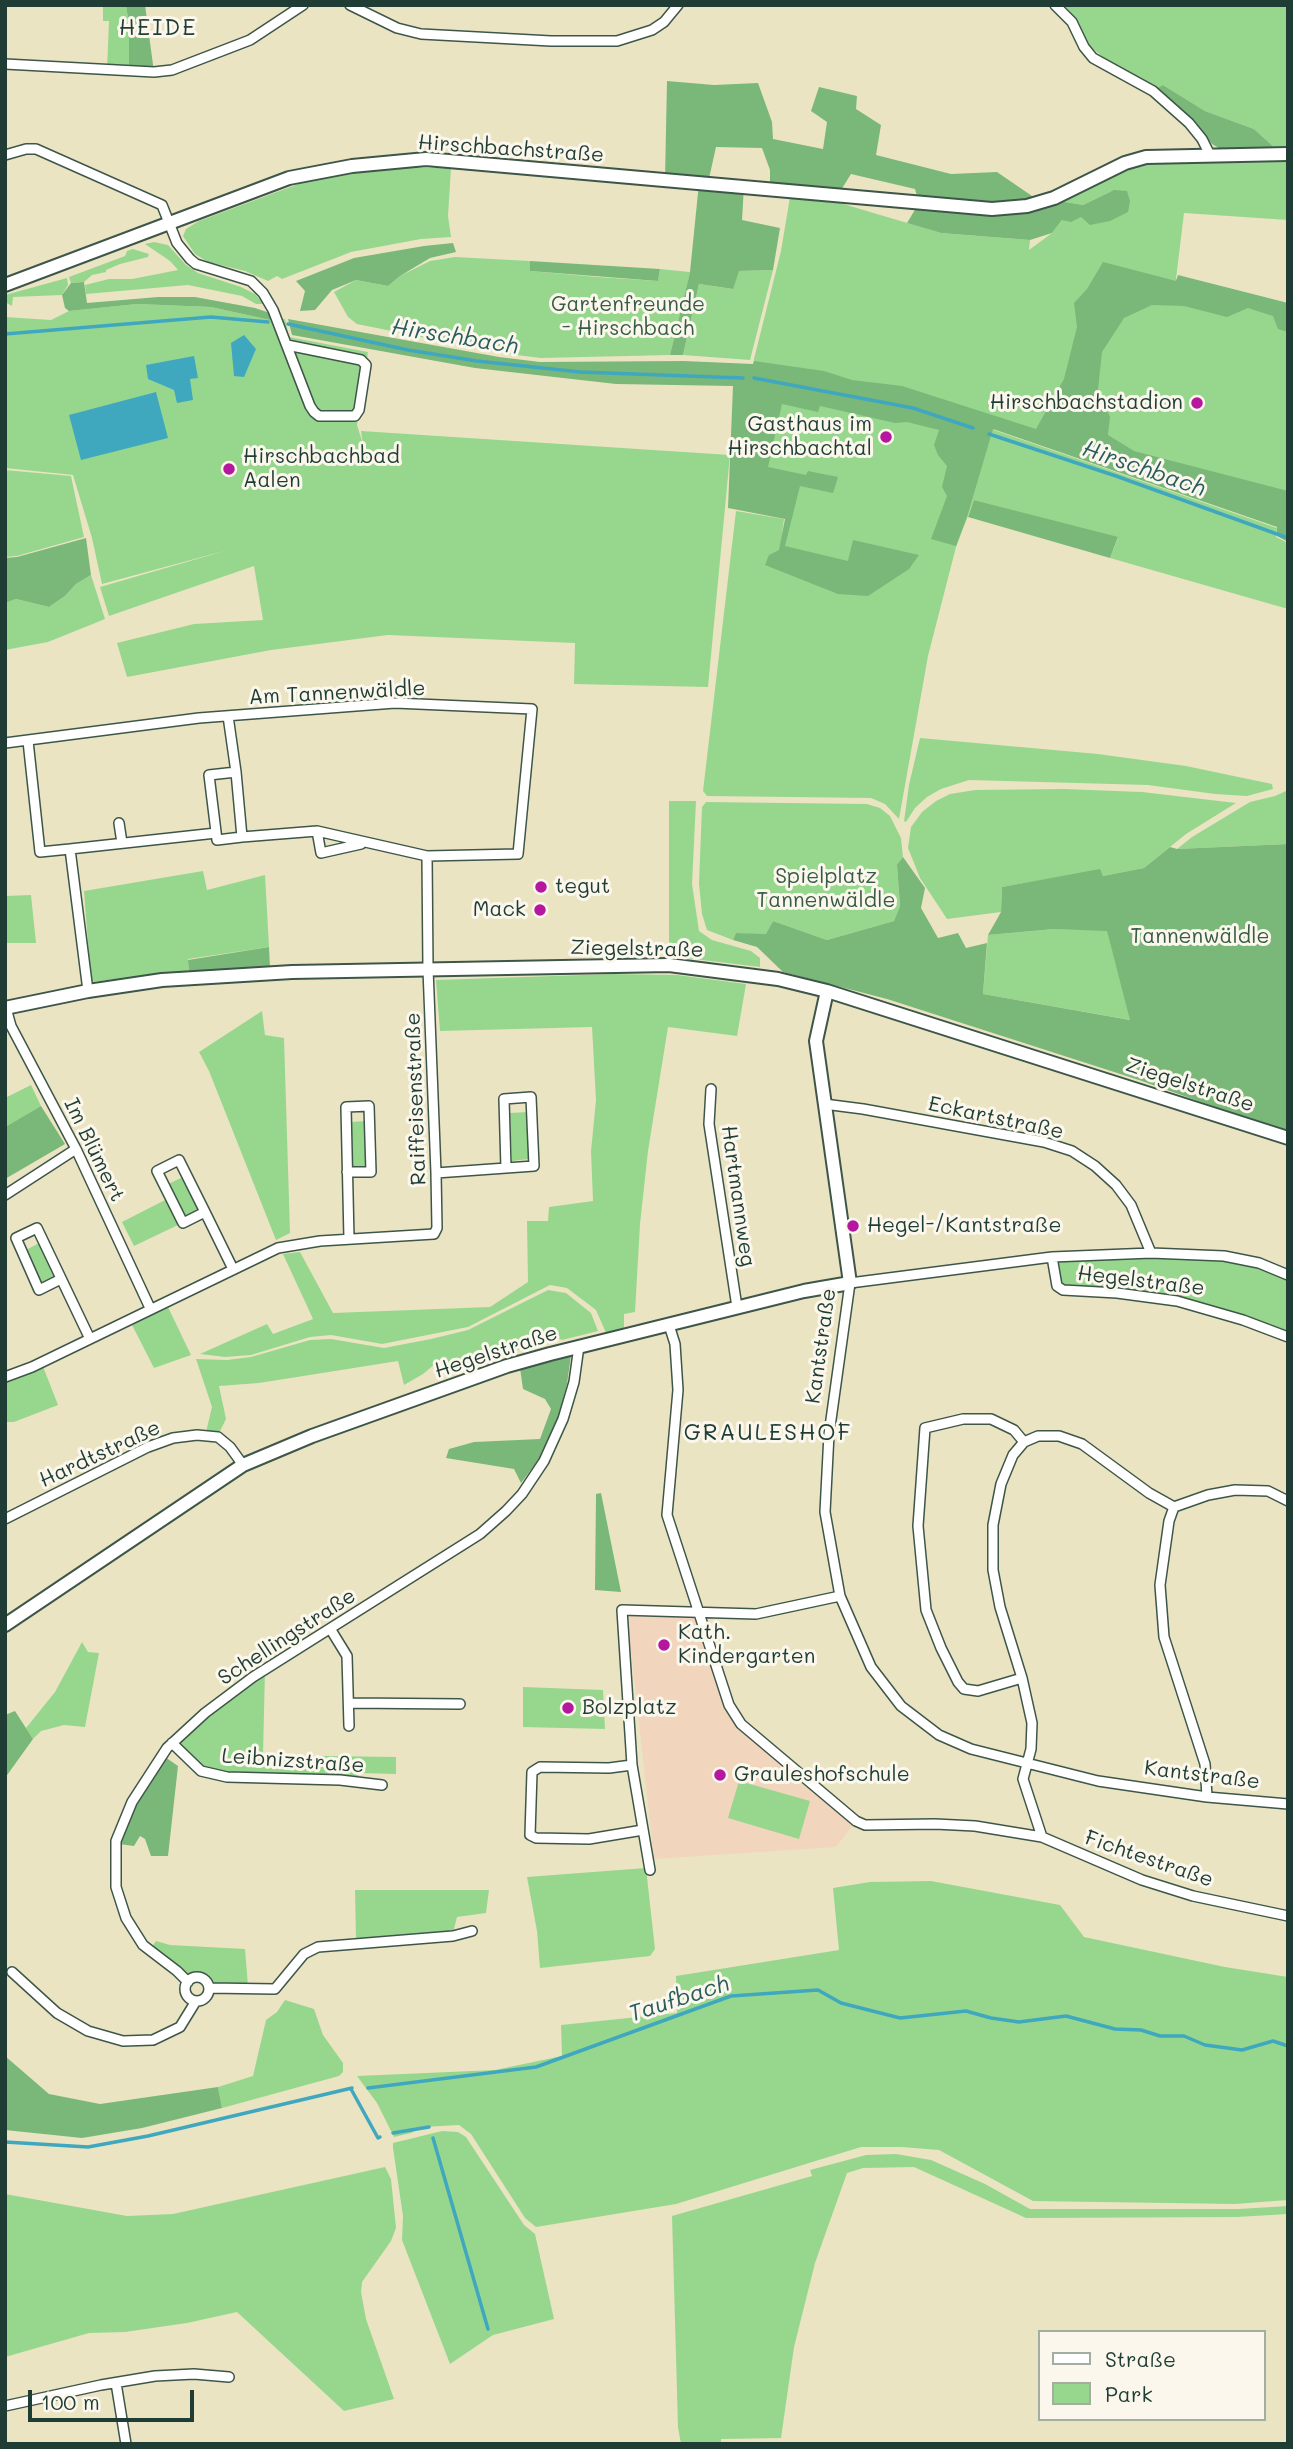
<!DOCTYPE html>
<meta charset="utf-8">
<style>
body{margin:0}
#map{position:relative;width:1293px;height:2449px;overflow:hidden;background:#ebe4c3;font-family:Mali,sans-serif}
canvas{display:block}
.frame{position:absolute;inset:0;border:7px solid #1f3d34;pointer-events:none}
.legend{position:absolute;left:1038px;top:2330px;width:228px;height:91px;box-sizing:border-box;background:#fbf7ec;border:2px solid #a3ada2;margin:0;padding:9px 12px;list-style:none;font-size:21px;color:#1f3d34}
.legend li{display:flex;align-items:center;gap:14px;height:35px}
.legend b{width:35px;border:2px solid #a3ada2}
.scale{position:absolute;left:28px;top:2390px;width:166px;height:32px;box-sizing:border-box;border:4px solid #1f3d34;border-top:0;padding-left:9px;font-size:21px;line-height:24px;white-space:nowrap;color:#1f3d34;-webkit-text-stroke:5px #fbf7ec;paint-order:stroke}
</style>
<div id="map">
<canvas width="1293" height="2449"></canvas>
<div class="frame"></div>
<ul class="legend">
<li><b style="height:9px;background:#fff"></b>Straße</li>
<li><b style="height:19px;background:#97d78d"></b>Park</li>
</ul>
<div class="scale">100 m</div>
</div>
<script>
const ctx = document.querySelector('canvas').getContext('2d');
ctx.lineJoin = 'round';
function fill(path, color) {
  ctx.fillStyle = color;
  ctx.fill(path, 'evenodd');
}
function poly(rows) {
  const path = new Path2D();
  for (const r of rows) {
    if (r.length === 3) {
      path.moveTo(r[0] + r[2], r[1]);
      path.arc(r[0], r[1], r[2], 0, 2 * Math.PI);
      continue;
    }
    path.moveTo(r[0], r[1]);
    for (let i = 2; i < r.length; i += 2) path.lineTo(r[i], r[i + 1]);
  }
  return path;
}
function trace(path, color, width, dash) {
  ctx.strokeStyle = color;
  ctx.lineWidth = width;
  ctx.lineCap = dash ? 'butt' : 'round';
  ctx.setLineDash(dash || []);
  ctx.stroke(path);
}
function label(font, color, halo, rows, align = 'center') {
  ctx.font = font + ' Mali,sans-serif';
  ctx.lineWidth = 6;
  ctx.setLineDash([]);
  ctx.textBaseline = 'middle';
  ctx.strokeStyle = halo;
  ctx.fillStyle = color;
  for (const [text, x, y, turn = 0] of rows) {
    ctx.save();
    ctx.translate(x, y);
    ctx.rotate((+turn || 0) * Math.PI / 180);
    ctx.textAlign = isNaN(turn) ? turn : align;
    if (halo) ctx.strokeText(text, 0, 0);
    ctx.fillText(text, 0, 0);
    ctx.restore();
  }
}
fill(poly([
 [627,1613,694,1615,726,1707,737,1727,854,1824,836,1847,654,1859]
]), '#f1d5bd');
fill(poly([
 [103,5,126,5,129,25,129,71,107,70,109,21,103,21],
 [1288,5,1288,148,1275,148,1254,129,1205,111,1163,85,1155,89,1105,59,1089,45,1078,21,1065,6],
 [1288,159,1288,220,1184,213,1176,279,1288,308,1288,520,996,421,994,430,1277,528,1276,537,1288,543,1288,609,1110,558,1118,538,974,500,956,547,928,656,899,819,885,804,871,798,707,796,703,791,736,511,784,519,782,535,787,517,734,507,754,359,781,251,791,191,838,195,840,203,941,233,1030,240,1029,250,1052,233,1062,220,1114,190,1083,205,1059,201,1120,169,1143,162],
 [388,167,451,168,448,216,451,237,421,239,351,252,282,279,277,276,268,281,245,271,208,262,195,254,183,236,186,229,199,221,301,183],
 [154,242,168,245,186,265,198,273,241,287,255,294,264,304,256,304,242,296,188,285,86,294,85,285,109,279,132,279,178,270,170,261,145,244],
 [133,249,149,254,148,257,120,264,106,270,106,272,92,275,84,282,71,283,69,277,125,256,127,251],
 [455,257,530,261,530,271,598,277,658,281,660,269,690,272,670,355,541,358,500,353,357,324,348,317,334,292,356,280,388,286,400,276,430,261],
 [773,270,750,360,683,355,699,284,732,289,738,271],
 [67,278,68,285,62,295,13,297,12,306,5,302,5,295],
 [137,304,211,307,270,320,285,319,289,337,368,352,357,425,363,444,361,431,730,455,708,687,574,684,575,643,388,635,271,650,127,677,117,643,194,624,263,620,254,566,109,616,100,587,228,550,102,584,92,538,73,475,5,468,5,317,51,320,69,311],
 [5,470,71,476,84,537,17,556,5,557],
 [91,575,105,619,48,642,5,650,5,603,16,599,49,607,65,596,76,584],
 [920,738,1098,754,1186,766,1272,784,1273,789,1247,796,1215,794,1148,785,969,780,941,789,927,797,915,808,906,822,904,821,909,785],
 [1064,789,1142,792,1236,803,1186,834,1144,868,1103,876,1100,870,1002,887,1001,912,947,919,920,878,908,848,911,827,922,812,936,801,950,794,975,790],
 [1288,790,1288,844,1177,849,1192,837,1250,802,1275,796],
 [669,801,696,801,692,884,699,931,712,940,751,951,760,958,760,967,669,956],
 [706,802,867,804,880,808,890,816,901,838,903,857,897,866,900,906,894,921,827,940,773,921,766,935,736,933,733,940,707,930,702,914,699,884,702,807],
 [203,871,207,890,265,875,269,947,188,959,189,971,91,982,84,891],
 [31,895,36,943,5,943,5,896],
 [1054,929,1107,930,1131,1020,983,994,988,935],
 [613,974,677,975,746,984,737,1036,668,1027,648,1151,640,1224,635,1312,624,1314,624,1330,607,1335,596,1310,567,1288,550,1285,468,1327,382,1344,331,1335,310,1337,251,1355,225,1357,200,1354,267,1324,273,1334,313,1319,283,1254,300,1252,333,1313,490,1307,528,1282,527,1221,548,1221,549,1207,593,1201,591,1151,596,1100,592,1027,440,1031,436,980],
 [262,1011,265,1035,284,1038,290,1233,276,1240,209,1071,199,1052],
 [31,1085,41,1106,5,1127,5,1098],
 [528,1112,529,1159,512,1161,510,1113],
 [366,1121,368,1167,352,1168,350,1122],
 [185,1176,202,1211,184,1220,166,1185],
 [167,1199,180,1224,134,1246,122,1222],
 [41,1242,58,1278,41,1287,24,1251],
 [1224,1256,1288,1275,1288,1337,1202,1306,1063,1290,1052,1257],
 [548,1290,566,1293,591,1313,598,1331,562,1340,546,1332,532,1345,458,1370,442,1358,423,1374,404,1385,398,1361,259,1383,219,1386,226,1419,218,1435,206,1432,212,1407,196,1359,227,1360,251,1357,310,1340,331,1339,384,1348,431,1339,468,1330],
 [167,1305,191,1355,154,1368,130,1321],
 [42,1364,58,1405,14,1422,5,1422,5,1378],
 [82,1642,88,1652,99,1653,85,1727,64,1725,41,1731,33,1739,26,1728,55,1692],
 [265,1670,263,1755,396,1757,396,1774,359,1773,358,1782,201,1771,172,1743],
 [523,1687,603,1690,605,1729,523,1727],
 [739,1781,810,1801,799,1839,728,1818],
 [646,1868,655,1949,650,1956,540,1968,537,1931,527,1877],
 [931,1881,1060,1905,1084,1937,1225,1967,1288,1977,1288,2200,1235,2204,1033,2201,939,2150,901,2147,861,2147,676,2204,536,2227,525,2218,471,2134,459,2125,423,2127,411,2133,394,2137,377,2103,357,2076,495,2070,562,2056,561,2025,677,2013,676,1976,839,1950,833,1888,870,1882],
 [355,1890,489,1890,486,1913,457,1917,453,1933,356,1940],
 [156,1941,170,1945,245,1949,248,1986,212,1985,208,1978,197,1974,188,1978,151,1948],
 [285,2000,314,2009,323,2035,343,2063,343,2072,339,2076,222,2108,218,2087,253,2076,266,2020,277,2012],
 [442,2131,458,2132,466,2137,524,2225,535,2234,554,2319,493,2335,450,2364,402,2240,403,2216,393,2148,393,2143],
 [896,2154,931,2160,985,2184,1030,2209,1238,2209,1288,2206,1288,2214,1237,2217,1026,2218,914,2167,863,2168,847,2173,815,2263,794,2347,781,2438,721,2439,721,2444,681,2444,678,2427,672,2216,812,2176,810,2170,866,2155],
 [385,2167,391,2179,396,2228,391,2241,362,2282,361,2292,366,2319,394,2399,344,2411,237,2312,187,2323,125,2332,89,2333,5,2357,5,2194,127,2216,173,2214]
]), '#97d78d');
fill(poly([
 [126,5,145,5,154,72,129,71,129,25],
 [667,81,714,85,758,83,772,122,773,139,823,149,827,122,811,111,819,87,857,96,856,109,881,125,876,155,951,174,997,172,1032,196,1054,198,1059,201,1083,205,1114,190,1127,191,1130,201,1128,212,1110,221,1090,225,1081,217,1071,222,1062,220,1052,233,1030,240,941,233,907,223,919,203,915,189,851,174,838,195,770,188,770,170,762,148,716,147,708,183,744,186,742,220,780,228,773,270,739,271,733,289,699,284,683,355,670,355,690,272,699,183,665,179],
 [1163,85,1205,111,1254,129,1275,148,1222,150,1212,144,1190,118,1155,89],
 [453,243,456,252,430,258,400,276,388,286,356,280,332,290,315,310,300,311,305,291,296,281,354,258,424,246],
 [530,261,660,269,658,281,530,271],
 [1103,262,1176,281,1178,275,1288,303,1288,332,1278,329,1273,316,1248,308,1227,317,1184,306,1152,305,1124,318,1102,352,1098,389,1110,417,1108,435,1134,451,1288,491,1288,542,1277,536,1277,527,993,429,967,517,956,546,931,539,947,496,942,487,947,466,938,455,934,445,939,430,907,422,895,423,820,406,818,412,782,404,768,467,806,475,808,471,838,477,833,493,800,486,785,546,848,561,853,540,919,555,909,569,868,596,838,594,765,565,769,555,779,550,785,519,728,508,733,386,616,384,475,368,292,335,288,319,499,357,540,362,683,361,753,364,754,361,824,371,852,380,902,386,1036,429,1064,379,1077,327,1074,303,1087,289],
 [84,282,87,303,158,297,195,297,255,308,270,313,270,320,211,307,137,304,69,311,65,308,62,295,71,283],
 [974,500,1118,537,1110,558,968,517],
 [86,538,91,575,76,584,65,596,49,607,16,599,5,603,5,558,17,557],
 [1288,844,1288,1133,1139,1080,887,999,783,972,757,947,733,940,736,933,766,934,773,921,827,940,894,921,900,906,897,865,903,857,925,888,921,908,938,938,958,933,966,948,987,943,983,994,1130,1020,1107,931,1054,929,988,935,1001,912,1002,887,1100,869,1103,876,1144,868,1170,847,1177,849],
 [269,947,270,968,189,971,188,960],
 [41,1106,65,1144,5,1179,5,1127],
 [571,1355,567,1384,558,1417,539,1459,521,1483,514,1469,446,1458,449,1449,474,1442,540,1439,551,1409,545,1399,523,1389,520,1368],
 [601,1493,621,1592,595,1590,596,1494],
 [15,1711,33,1739,5,1778,5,1715],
 [165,1757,178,1766,168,1856,151,1856,145,1839,140,1836,134,1846,119,1844,134,1805],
 [5,2056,49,2094,100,2104,218,2087,222,2108,142,2128,82,2138,5,2130]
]), '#79b878');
fill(poly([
 [244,335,256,349,244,377,234,376,231,343],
 [194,356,198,378,190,379,193,400,177,403,174,390,148,379,146,365],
 [156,392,168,438,81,460,69,415]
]), '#3fa8bf');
trace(poly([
 [288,324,408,350,477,361,580,372,743,378],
 [5,334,211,317,268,322],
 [754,378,913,408,973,428],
 [989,434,1116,476,1288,538],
 [368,2088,536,2067,731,1996,818,1990,841,2003,900,2018,966,2011,991,2018,1019,2022,1066,2016,1115,2029,1141,2030,1160,2036,1184,2036,1205,2045,1242,2050,1273,2041,1288,2046],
 [351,2089,378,2138,380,2137],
 [393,2133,429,2127],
 [433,2138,488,2329],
 [5,2142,88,2147,148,2136,352,2088]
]), '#3fa8bf', 3.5);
const street = poly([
 [350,5,397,28,421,34,551,41,617,41,652,30,664,22,678,5],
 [1055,5,1072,22,1084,47,1093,58,1153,91,1189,123,1202,139,1210,155],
 [5,64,154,72,172,70,250,40,303,5],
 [5,155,26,149,36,149,162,205,177,243,190,259,196,264,251,281,263,293,273,310,310,406,314,412,319,416,355,416,359,410,366,365,361,360,287,345],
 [228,716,236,772,242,837,217,840,209,775,236,772],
 [28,741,40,852,70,849,88,991],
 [5,743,199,718,395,703,532,709,518,854,427,856,428,969,436,1173,437,1228,434,1234,320,1241,278,1248,32,1367,5,1377],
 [119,823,122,843],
 [317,831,321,853,361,844],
 [242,837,317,831,427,856],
 [70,849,216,833],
 [6,1008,11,1026,76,1149,150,1308],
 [711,1089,709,1124,737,1307],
 [824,1104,863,1109,1044,1142,1072,1151,1095,1166,1116,1185,1131,1205,1151,1253],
 [347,1172,371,1172,369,1106,346,1107,349,1239],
 [436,1173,534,1166,531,1097,504,1099,506,1168],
 [5,1195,76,1149],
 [205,1212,183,1223,157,1171,179,1160,205,1212,233,1269],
 [1052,1257,1057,1286,1063,1290,1117,1293,1177,1301,1243,1320,1288,1337],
 [1288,1275,1259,1263,1224,1256,1151,1253,1052,1257,850,1283,829,1434,825,1512,840,1596,871,1667,901,1706,939,1735,971,1749,1098,1781,1207,1797,1288,1804],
 [61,1279,39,1290,16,1238,37,1228,90,1339],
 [669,1325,675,1344,678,1390,667,1515,729,1705,741,1724,856,1821,865,1825,935,1824,975,1826,1042,1837],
 [1174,1507,1149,1493,1082,1444,1059,1436,1038,1436,1024,1442,1013,1455,1001,1484,993,1525,993,1570,1000,1607,1022,1678,1032,1723,1031,1749,1023,1779,1042,1837,1142,1880,1193,1896,1288,1916],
 [1174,1507,1169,1521,1160,1585,1164,1637,1205,1764,1207,1797],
 [1174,1507,1208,1495,1235,1490,1268,1491,1288,1501],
 [5,1519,148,1447,173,1438,197,1435,218,1437,230,1447,243,1465],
 [331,1630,347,1656,349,1726],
 [1022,1678,978,1691,964,1689,958,1682,941,1648,926,1610,918,1526,925,1428,963,1419,991,1419,1014,1430,1024,1442],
 [350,1703,460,1704],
 [172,1743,201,1771,227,1777,340,1780,382,1785],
 [632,1765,609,1768,540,1767,532,1772,530,1835,536,1838,589,1839,643,1830],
 [650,1870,632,1765,622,1610,756,1614,840,1596],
 [12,1972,57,2013,88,2031,123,2041,153,2040,180,2027,196,2001],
 [197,1989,12],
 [188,1982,177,1971,143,1945,126,1918,116,1887,116,1841,132,1802,167,1748,205,1713,253,1677,480,1534,506,1511,522,1494,544,1461,563,1419,574,1382,579,1346],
 [209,1988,275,1989,304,1954,318,1947,453,1936,472,1931],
 [116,2383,126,2444],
 [5,2406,101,2385,155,2376,194,2374,229,2377]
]);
const secondary = poly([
 [5,285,289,178,352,166,426,159,992,209,1027,206,1054,198,1125,163,1146,157,1288,154],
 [5,1008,88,991,162,980,292,972,669,965,778,979,827,991,1288,1138],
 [5,1625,243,1465,312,1436,507,1366,550,1354,804,1291,850,1283,816,1041,827,991]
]);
trace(street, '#3e5649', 12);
trace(secondary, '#3e5649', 16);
trace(street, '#fff', 9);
trace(secondary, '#fff', 12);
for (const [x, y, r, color] of [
 [1197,403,7,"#b5179e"],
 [886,437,7,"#b5179e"],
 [229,469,7,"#b5179e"],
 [541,887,7,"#b5179e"],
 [540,910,7,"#b5179e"],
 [853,1226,7,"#b5179e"],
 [664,1645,7,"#b5179e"],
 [568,1708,7,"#b5179e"],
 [720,1775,7,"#b5179e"]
]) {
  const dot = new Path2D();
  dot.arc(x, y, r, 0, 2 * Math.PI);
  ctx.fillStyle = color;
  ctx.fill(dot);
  trace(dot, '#fbf7ec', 2.5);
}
label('21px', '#1f3d34', '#fbf7ec', [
 ["Hirschbachstraße",511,149,4],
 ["Am Tannenwäldle",337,693,-3],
 ["Ziegelstraße",637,949,1],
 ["Ziegelstraße",1190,1085,18],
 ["Raiffeisenstraße",416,1099,-92],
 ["Eckartstraße",996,1118,12],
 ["Im Blümert",94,1150,64],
 ["Hartmannweg",738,1196,82],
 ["Hegelstraße",1141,1281,7],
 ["Kantstraße",821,1346,-82],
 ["Hegelstraße",496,1352,-18],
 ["Hardtstraße",100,1454,-25],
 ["Schellingstraße",287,1637,-33],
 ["Leibnizstraße",293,1761,4],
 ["Kantstraße",1202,1775,7],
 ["Fichtestraße",1149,1859,19]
]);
label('21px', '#375c46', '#fbf7ec', [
 ["Gartenfreunde",628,305],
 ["- Hirschbach",628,329],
 ["Spielplatz",826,877],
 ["Tannenwäldle",826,901],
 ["Tannenwäldle",1200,937]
]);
label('21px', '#1f3d34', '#fbf7ec', [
 ["Hirschbachstadion",1183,403,"right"],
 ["Gasthaus im",872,425,"right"],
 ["Hirschbachtal",872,449,"right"],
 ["Hirschbachbad",243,457],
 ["Aalen",243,481],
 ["tegut",555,887],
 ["Mack",526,910,"right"],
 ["Hegel-/Kantstraße",867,1226],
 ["Kath.",678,1633],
 ["Kindergarten",678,1657],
 ["Bolzplatz",582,1708],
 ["Grauleshofschule",734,1775]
], 'left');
ctx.letterSpacing = '2px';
label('23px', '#1f3d34', '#fbf7ec', [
 ["HEIDE",158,28],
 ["GRAULESHOF",768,1433]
]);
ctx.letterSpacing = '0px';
label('italic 23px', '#295d5e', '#fbf7ec', [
 ["Hirschbach",455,337,9],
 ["Hirschbach",1144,469,19],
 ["Taufbach",679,1999,-18]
]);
</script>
